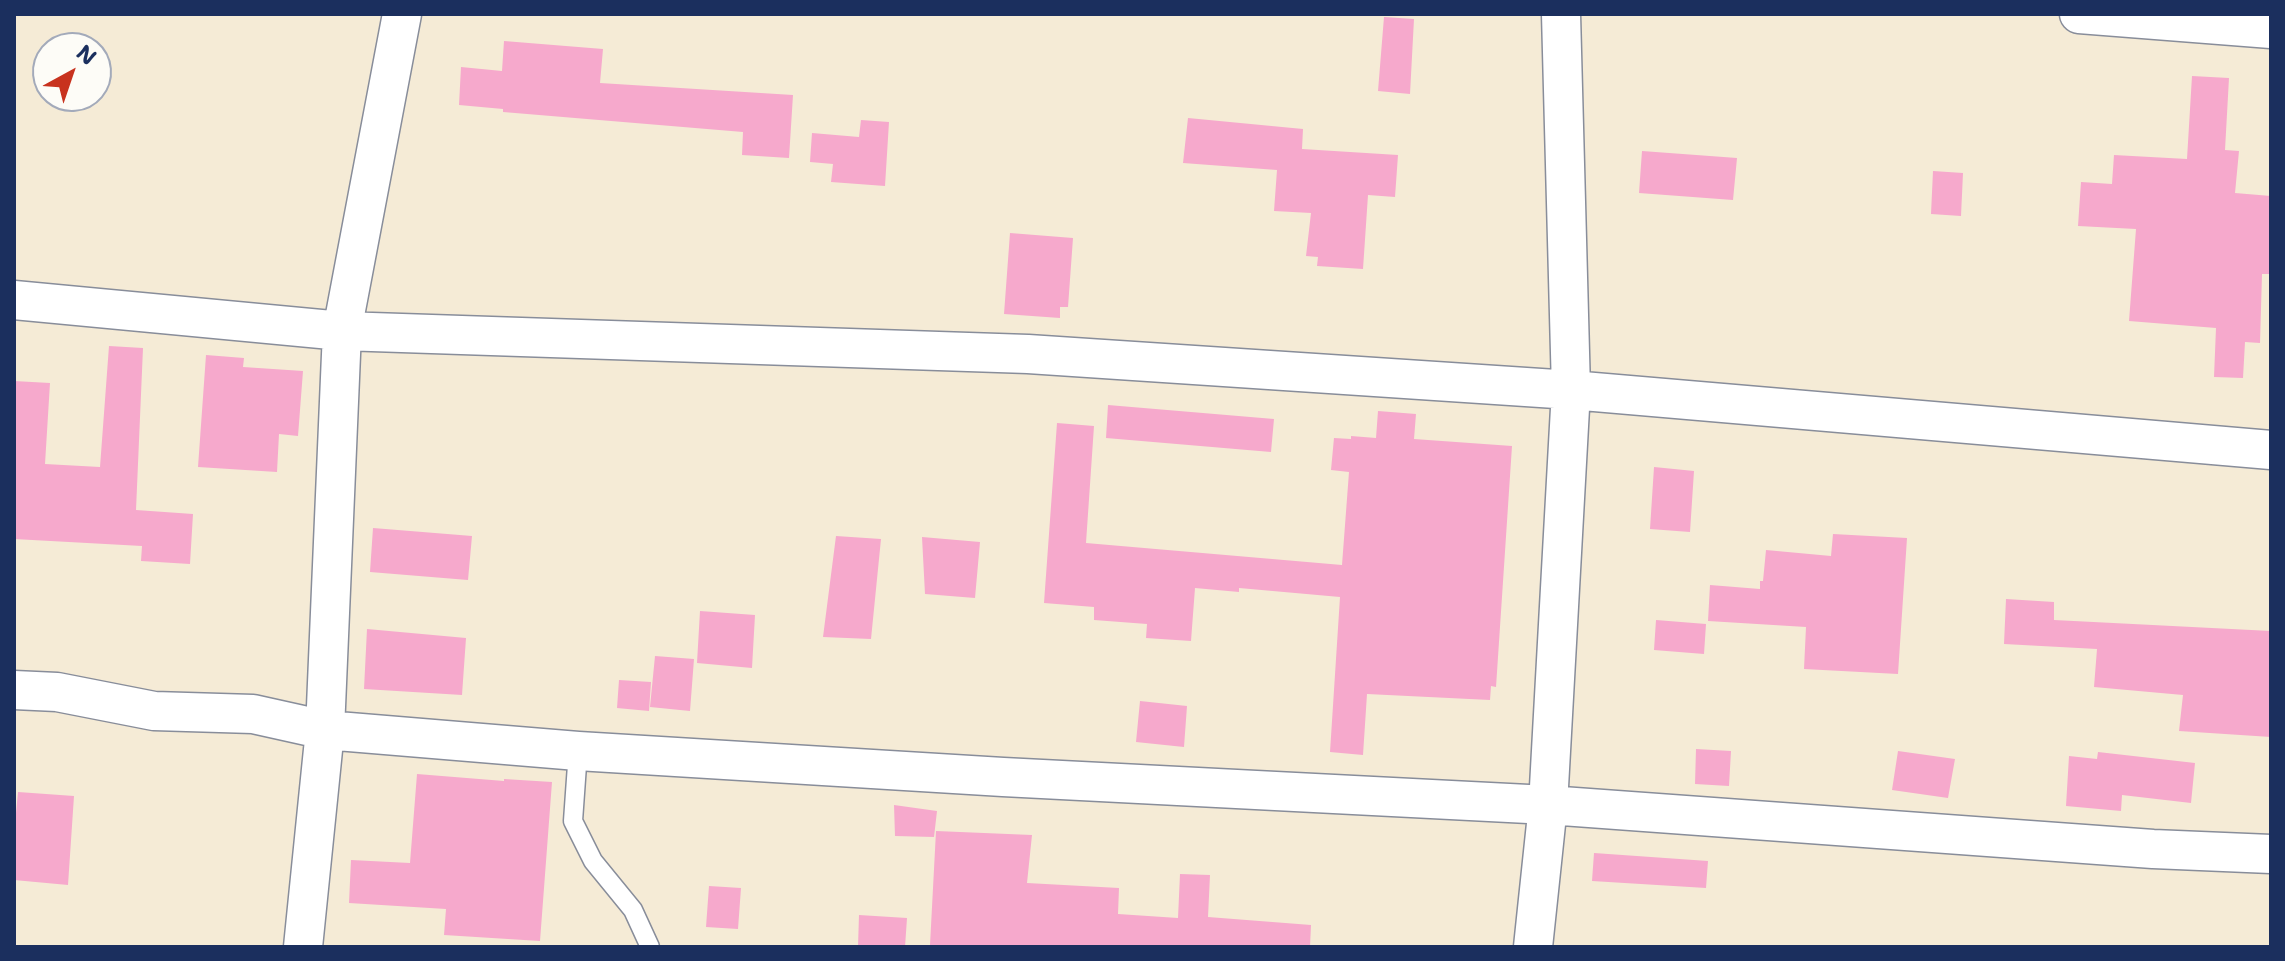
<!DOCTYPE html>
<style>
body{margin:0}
#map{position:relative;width:2285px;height:961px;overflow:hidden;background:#f5ebd6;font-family:"Shantell Sans",sans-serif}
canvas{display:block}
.frame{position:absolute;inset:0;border:16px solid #1b2f5e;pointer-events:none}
.north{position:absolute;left:32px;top:32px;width:80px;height:80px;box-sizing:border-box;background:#fdfcf7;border:2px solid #a3aaba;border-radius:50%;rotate:40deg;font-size:22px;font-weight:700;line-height:32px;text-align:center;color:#1b2f5e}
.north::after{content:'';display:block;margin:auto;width:28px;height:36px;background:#c8321e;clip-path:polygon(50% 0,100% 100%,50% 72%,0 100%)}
</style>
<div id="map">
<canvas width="2285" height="961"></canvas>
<div class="frame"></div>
<div class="north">N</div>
</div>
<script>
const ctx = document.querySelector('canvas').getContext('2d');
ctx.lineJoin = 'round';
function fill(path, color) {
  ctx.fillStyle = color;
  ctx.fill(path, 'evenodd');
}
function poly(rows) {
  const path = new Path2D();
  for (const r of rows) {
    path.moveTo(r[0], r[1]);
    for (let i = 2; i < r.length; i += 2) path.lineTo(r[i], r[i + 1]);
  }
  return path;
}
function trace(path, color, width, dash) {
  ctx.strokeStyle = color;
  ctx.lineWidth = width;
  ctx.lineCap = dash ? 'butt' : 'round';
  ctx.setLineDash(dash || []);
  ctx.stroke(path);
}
fill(poly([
 [1384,17,1414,19,1410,94,1378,91],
 [504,41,603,49,600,83,793,95,789,158,742,155,743,132,503,112,503,109,459,105,461,67,502,71],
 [2192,76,2229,78,2225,150,2239,151,2235,193,2271,196,2271,274,2262,274,2260,343,2245,342,2243,378,2214,377,2216,328,2129,321,2136,229,2078,226,2081,182,2112,184,2114,155,2187,159],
 [1188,118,1303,129,1302,149,1398,155,1395,197,1368,195,1363,269,1317,266,1318,257,1306,256,1311,213,1274,211,1277,170,1183,163],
 [861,120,889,122,885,186,831,182,833,164,810,162,812,133,859,137],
 [1642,151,1737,158,1733,200,1639,193],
 [1933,171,1963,173,1961,216,1931,214],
 [1010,233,1073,238,1068,307,1060,307,1060,318,1004,314],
 [109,346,143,348,136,510,193,514,190,564,141,561,142,546,14,539,14,381,50,383,45,464,100,467],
 [206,355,244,358,243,367,303,371,298,436,279,434,277,472,198,467],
 [1108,405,1274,419,1271,452,1106,438],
 [1378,411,1416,414,1414,439,1512,446,1496,687,1491,686,1490,700,1367,694,1363,755,1330,752,1340,597,1239,588,1239,592,1195,588,1191,641,1146,638,1147,624,1094,620,1094,607,1044,603,1057,423,1094,426,1086,543,1342,565,1349,472,1331,470,1334,438,1351,439,1351,436,1376,438],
 [1654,467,1694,471,1690,532,1650,529],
 [373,528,472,536,468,580,370,572],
 [1833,534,1907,538,1898,674,1804,669,1806,627,1708,621,1710,585,1760,589,1760,581,1763,581,1766,550,1831,556],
 [836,536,881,539,871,639,823,637],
 [922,537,980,542,975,598,925,594],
 [2006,599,2054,602,2054,620,2271,631,2271,737,2179,731,2183,695,2094,687,2097,649,2004,644],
 [700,611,755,615,752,668,697,663],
 [1656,620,1706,624,1704,654,1654,650],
 [367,629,466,638,462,695,364,689],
 [655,656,694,659,690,711,650,707],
 [619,680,651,682,649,711,617,708],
 [1140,701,1187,706,1184,747,1136,742],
 [1696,749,1731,751,1729,786,1695,784],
 [1898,751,1955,759,1948,798,1892,790],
 [2098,752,2195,763,2191,803,2122,795,2121,811,2066,806,2069,756,2097,759],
 [417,774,504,781,504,779,552,782,540,941,444,935,446,909,349,903,351,860,410,863],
 [18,792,74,796,68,885,14,880,14,834],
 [894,805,937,811,934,837,895,836],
 [936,831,1032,835,1027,883,1119,888,1118,914,1178,918,1180,874,1210,875,1208,917,1311,925,1310,947,975,947,930,945],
 [1594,853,1708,861,1706,888,1592,881],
 [709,886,741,888,738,929,706,927],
 [859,915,907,918,905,947,858,947]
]), '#f6a9cc');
const service = poly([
 [578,751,573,821,593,861,633,910,650,947]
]);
const minor = poly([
 [2079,14,2271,29],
 [14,300,342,331,1028,354,1571,390,2271,450],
 [14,690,57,692,154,711,253,714,325,730,578,751,1003,777,1548,805,2153,849,2271,854],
 [303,947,325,730,342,331,402,14],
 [1533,947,1548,805,1571,390,1561,14]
]);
trace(service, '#888d9a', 21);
trace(minor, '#888d9a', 41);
trace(service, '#fff', 18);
trace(minor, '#fff', 38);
</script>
